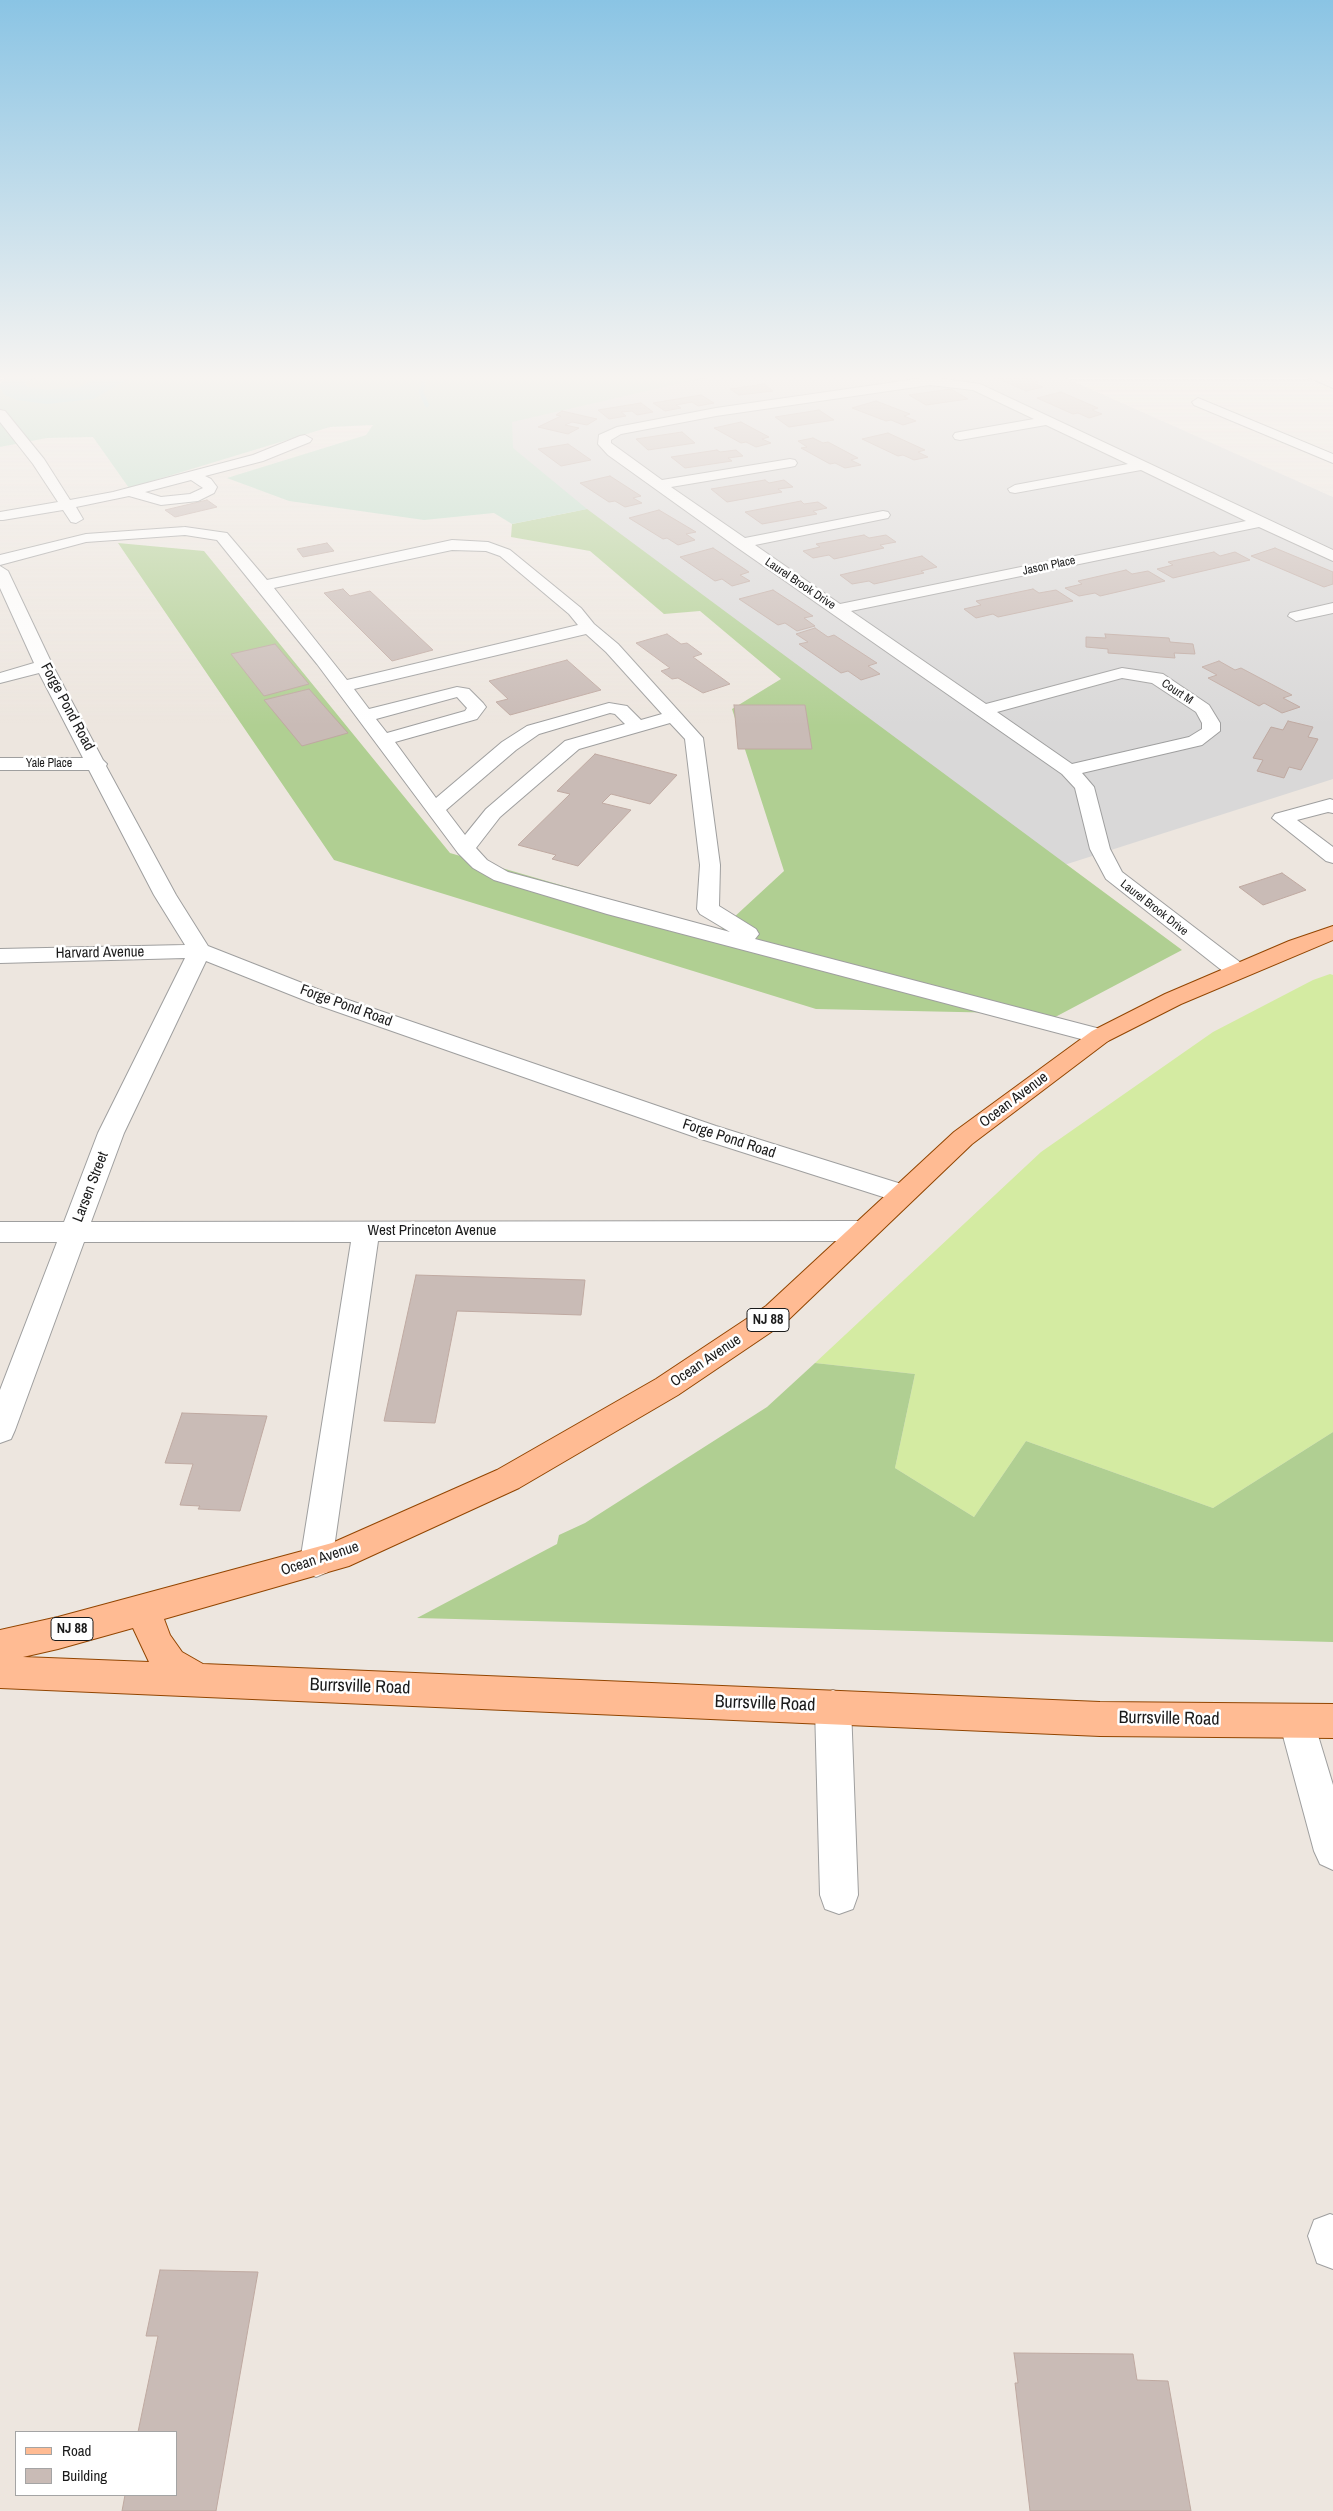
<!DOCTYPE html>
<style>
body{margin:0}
#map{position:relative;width:1333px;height:2511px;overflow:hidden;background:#ede6df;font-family:"Archivo Narrow",sans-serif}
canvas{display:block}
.legend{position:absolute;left:15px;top:2431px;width:162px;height:65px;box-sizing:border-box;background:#fff;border:1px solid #a4a4a4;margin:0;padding:6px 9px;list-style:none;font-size:15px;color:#1b1b1b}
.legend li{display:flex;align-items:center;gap:10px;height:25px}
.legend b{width:25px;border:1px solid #a4a4a4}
</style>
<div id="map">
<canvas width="1333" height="2511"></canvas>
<ul class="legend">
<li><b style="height:6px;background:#ffbb93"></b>Road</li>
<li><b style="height:14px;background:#c9bbb6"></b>Building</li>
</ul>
</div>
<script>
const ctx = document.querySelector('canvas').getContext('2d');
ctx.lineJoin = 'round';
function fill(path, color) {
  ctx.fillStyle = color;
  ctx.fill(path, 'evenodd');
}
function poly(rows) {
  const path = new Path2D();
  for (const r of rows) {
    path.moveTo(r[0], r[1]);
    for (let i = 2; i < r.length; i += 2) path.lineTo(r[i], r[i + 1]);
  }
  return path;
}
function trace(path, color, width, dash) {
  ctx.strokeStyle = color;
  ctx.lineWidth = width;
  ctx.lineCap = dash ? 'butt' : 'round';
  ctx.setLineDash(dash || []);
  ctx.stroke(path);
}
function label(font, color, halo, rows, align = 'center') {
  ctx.font = font + ' "Archivo Narrow",sans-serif';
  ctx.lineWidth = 5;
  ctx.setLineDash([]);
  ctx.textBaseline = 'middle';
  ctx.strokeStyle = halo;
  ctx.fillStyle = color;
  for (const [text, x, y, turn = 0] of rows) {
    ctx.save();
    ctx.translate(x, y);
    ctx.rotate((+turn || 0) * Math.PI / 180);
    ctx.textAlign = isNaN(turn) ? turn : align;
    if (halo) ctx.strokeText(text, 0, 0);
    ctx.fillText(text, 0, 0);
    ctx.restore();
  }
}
fill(poly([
 [729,374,1057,374,1333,497,1333,779,1036,874,493,445,522,410]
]), '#d9d8d8');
fill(poly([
 [1330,974,1333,975,1333,1432,1213,1508,1026,1441,974,1517,895,1468,915,1374,815,1363,1041,1152,1213,1032,1313,980]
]), '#d4eba2');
fill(poly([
 [587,509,1182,950,1042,1024,1006,1013,816,1009,334,860,118,543,204,551,450,853,719,931,784,871,732,709,781,679,700,611,664,614,590,551,511,537,512,524],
 [815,1363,915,1374,895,1468,974,1517,1026,1441,1213,1508,1333,1432,1333,1642,417,1618,557,1544,559,1535,585,1523,767,1407]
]), '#b0cf92');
fill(poly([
 [47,374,721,374,512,422,513,448,587,509,512,524,494,513,424,520,289,501,227,478,366,435,373,425,330,427,129,488,93,437,47,438,0,447,0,389,10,396,36,395,29,390,25,382]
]), '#bbdcc7');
fill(poly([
 [10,374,47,374,25,382,29,390,37,396,9,396,0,389,0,384]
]), '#9ddcde');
trace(poly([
 [418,374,425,378,421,392,427,405]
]), '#9ddcde', 4.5);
fill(poly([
 [8,374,36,374,22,386,47,390,80,387,104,374,132,374,129,379,93,399,47,404,17,400,3,394,0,384,8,374]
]), '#9ddcde');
const building = poly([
 [988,374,1020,374,1038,382,1033,383,1043,387,1026,391,988,374],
 [764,384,773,391,739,395,730,389,764,384],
 [951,389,968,399,926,405,909,395,951,389],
 [1061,392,1098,408,1092,410,1102,414,1089,418,1078,413,1073,414,1037,398,1061,392],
 [701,395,714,403,698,406,692,402,676,405,681,408,665,411,653,403,701,395],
 [876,401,910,414,904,416,916,421,903,425,891,420,886,421,852,408,876,401],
 [641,403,653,412,637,415,632,411,621,412,626,416,609,419,598,410,641,403],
 [819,410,834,420,789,427,775,417,819,410],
 [562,411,597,419,587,425,572,422,565,425,579,428,568,434,538,427,561,416,556,415,562,411],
 [741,422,769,437,762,439,771,443,756,447,746,442,741,443,714,428,741,422],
 [682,432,695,443,648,450,636,439,682,432],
 [888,433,925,450,918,452,928,457,914,460,903,455,898,456,862,439,888,433],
 [813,438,823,443,828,442,858,458,851,460,861,465,845,468,835,463,830,464,801,448,807,447,798,441,813,438],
 [568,444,591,460,561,466,538,449,568,444],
 [717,450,720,452,736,450,743,456,728,458,732,461,685,468,671,457,717,450],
 [610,476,641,496,633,498,642,503,625,507,615,501,609,502,580,483,610,476],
 [765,480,769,483,784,480,793,487,778,489,782,492,727,502,711,489,765,480],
 [207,500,217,507,175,517,165,510,207,500],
 [801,501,804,504,818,502,827,508,813,511,817,514,762,524,745,512,801,501],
 [659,510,696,532,686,534,695,540,678,545,667,538,663,539,629,518,659,510],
 [864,535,869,538,886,535,896,542,880,545,884,548,834,559,829,555,813,558,803,551,820,547,816,544,864,535],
 [327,543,334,551,303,557,297,549,327,543],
 [713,548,749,572,740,575,750,581,732,586,722,579,715,581,680,557,713,548],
 [1275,548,1333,572,1333,584,1324,587,1251,556,1275,548],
 [1214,552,1220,556,1235,552,1250,560,1173,578,1157,569,1173,565,1168,562,1214,552],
 [922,556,937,567,921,571,924,573,874,584,869,581,852,584,840,575,922,556],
 [1126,570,1132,574,1148,571,1165,581,1100,596,1095,593,1079,596,1065,588,1082,584,1078,581,1126,570],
 [343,589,350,596,370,591,433,650,392,661,324,593,343,589],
 [1033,589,1039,593,1056,590,1073,601,998,617,993,614,976,618,964,609,981,605,976,601,1033,589],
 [773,590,813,616,804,618,815,626,797,631,785,623,778,625,739,599,773,590],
 [815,628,828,637,834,635,877,663,868,666,880,674,861,680,848,671,841,673,799,644,808,642,796,634,815,628],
 [667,634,681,644,687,643,702,654,693,657,730,684,703,693,678,678,672,679,661,671,670,668,636,643,667,634],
 [1105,634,1169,638,1170,642,1193,644,1195,654,1174,653,1175,658,1108,653,1108,649,1086,647,1086,637,1106,638,1105,634],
 [275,644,309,684,264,696,231,654,275,644],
 [567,660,601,690,510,715,496,702,508,699,489,681,567,660],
 [1219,661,1235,670,1241,668,1292,695,1283,698,1300,707,1282,713,1264,703,1259,706,1208,678,1217,675,1202,667,1219,661],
 [309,689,348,733,302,746,264,700,309,689],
 [734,705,805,705,812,749,738,749,734,705],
 [1288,721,1313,727,1308,737,1318,739,1301,770,1289,767,1284,778,1257,771,1263,760,1253,758,1271,727,1283,730,1288,721],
 [595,754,677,775,650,804,611,794,602,803,631,810,578,866,552,859,556,855,518,845,570,794,557,791,595,754],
 [1282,873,1306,890,1263,905,1239,887,1282,873],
 [416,1275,585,1280,581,1315,457,1311,435,1423,384,1421,416,1275],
 [182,1413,267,1416,240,1511,198,1509,200,1506,180,1505,193,1464,165,1463,182,1413],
 [160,2270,258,2272,216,2511,122,2511,125,2495,176,2495,176,2432,138,2432,158,2336,146,2336,160,2270],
 [1014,2353,1133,2354,1137,2380,1168,2381,1191,2511,1030,2511,1015,2383,1018,2383,1014,2353]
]);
fill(building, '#c9bbb6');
trace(building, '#bfa9a1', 1);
const minor = poly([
 [1301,374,1318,374,1333,380,1333,388,1301,374],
 [930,377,980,384,1333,550,1333,561,1259,527,851,611,986,704,1122,668,1163,674,1209,705,1220,723,1220,731,1202,745,1082,773,1094,787,1110,849,1122,872,1245,966,1248,971,1245,976,1237,978,1229,976,1106,879,1090,849,1075,788,1062,774,735,546,608,455,598,444,599,435,617,427,716,408,930,377],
 [930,385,973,390,1034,419,960,432,955,433,953,436,955,439,960,440,1046,425,1128,464,1015,485,1008,489,1010,492,1015,493,1141,470,1246,521,840,604,755,545,883,519,888,518,890,515,888,512,883,511,745,538,671,487,790,467,795,466,797,463,795,460,790,459,662,480,611,443,611,440,621,434,716,416,930,385],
 [1122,678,1152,683,1196,712,1202,723,1202,729,1189,737,1072,764,997,712,1122,678],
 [1198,398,1333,454,1333,463,1194,405,1192,402,1198,398],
 [0,410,5,411,44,459,70,500,113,492,253,455,300,436,305,435,312,439,310,442,263,461,205,476,211,479,217,487,214,493,198,501,161,505,129,496,76,507,83,519,76,523,71,522,63,510,3,520,0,520,0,512,58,502,33,464,0,422,0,410],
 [191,480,203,488,190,494,161,497,145,492,191,480],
 [185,527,227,533,267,580,452,540,488,542,510,550,581,608,594,624,618,644,703,738,720,865,719,906,756,929,759,934,755,939,1108,1031,1112,1036,1108,1041,1100,1044,607,914,494,880,473,868,458,853,317,664,217,540,185,535,86,542,0,565,0,555,86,534,185,527],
 [452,550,486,551,500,556,569,614,578,625,347,680,274,588,452,550],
 [586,634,606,652,662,714,641,720,627,706,609,703,527,726,502,742,436,798,395,742,477,719,486,707,483,703,469,689,457,687,369,709,354,689,586,634],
 [457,697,467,708,465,711,387,733,376,719,457,697],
 [610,713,615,714,625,724,565,741,486,809,465,835,446,810,516,750,539,734,610,713],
 [670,723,685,739,700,865,697,909,700,914,730,932,508,872,487,860,476,848,500,817,579,749,670,723],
 [0,566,8,571,53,666,103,760,107,764,106,766,176,895,208,946,325,992,716,1126,911,1187,915,1194,911,1201,902,1203,698,1138,309,1002,206,961,124,1133,91,1222,863,1221,873,1224,877,1231,873,1238,863,1241,378,1241,332,1562,328,1572,316,1577,304,1572,300,1562,351,1242,84,1242,15,1430,11,1439,0,1443,0,1390,57,1242,0,1242,0,1222,64,1222,98,1133,185,958,0,963,0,949,185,945,154,895,89,770,0,770,0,758,83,758,39,673,0,683,0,673,34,663,0,588,0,566],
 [1333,603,1333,613,1296,621,1288,616,1290,613,1333,603],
 [1330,799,1333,800,1333,813,1328,812,1297,820,1333,847,1333,863,1326,861,1272,818,1275,814,1330,799],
 [833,1690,846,1695,851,1707,858,1895,853,1909,839,1914,825,1909,820,1895,815,1707,820,1695,833,1690],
 [1297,1704,1310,1709,1333,1785,1333,1870,1320,1864,1314,1851,1279,1721,1284,1709,1297,1704],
 [1330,2214,1333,2215,1333,2269,1317,2263,1308,2236,1314,2220,1330,2214]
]);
const major = poly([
 [1333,926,1333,940,1181,1004,1108,1041,972,1144,786,1322,678,1395,519,1488,349,1566,164,1619,170,1635,182,1652,203,1664,1100,1702,1333,1704,1333,1738,1100,1736,0,1688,0,1630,58,1617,332,1543,497,1470,656,1379,766,1306,954,1132,1092,1031,1165,994,1289,941,1333,926],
 [133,1628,149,1662,23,1657,58,1649,133,1628]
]);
trace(minor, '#9f9f9f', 2);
trace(major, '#924500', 2);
fill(minor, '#fff');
fill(major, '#ffbb93');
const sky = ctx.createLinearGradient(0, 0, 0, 726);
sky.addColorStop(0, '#8ac4e4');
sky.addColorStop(0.52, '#f7f4f1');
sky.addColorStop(1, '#f7f4f100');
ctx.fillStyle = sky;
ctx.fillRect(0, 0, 1333, 726);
label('12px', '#1b1b1b', '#fff', [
 ["Jason Place",1049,566,-12],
 ["Laurel Brook Drive",800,584,34],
 ["Court M",1177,692,34],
 ["Yale Place",49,764],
 ["Laurel Brook Drive",1154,908,38]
]);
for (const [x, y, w] of [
 [768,1320,42],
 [72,1629,42]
]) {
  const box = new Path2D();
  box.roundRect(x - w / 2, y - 11.5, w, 23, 4);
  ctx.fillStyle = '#fff';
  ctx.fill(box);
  trace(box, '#1b1b1b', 1);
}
label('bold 14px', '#1b1b1b', null, [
 ["NJ 88",768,1320],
 ["NJ 88",72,1629]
]);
label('15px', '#1b1b1b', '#fff', [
 ["Forge Pond Road",67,707,62],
 ["Harvard Avenue",100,953,-1],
 ["Forge Pond Road",346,1006,20],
 ["Ocean Avenue",1014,1100,-37],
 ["Forge Pond Road",729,1139,18],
 ["Larsen Street",91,1187,-69],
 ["West Princeton Avenue",432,1231],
 ["Ocean Avenue",706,1361,-34],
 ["Ocean Avenue",320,1559,-18]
]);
label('18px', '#1b1b1b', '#fff', [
 ["Burrsville Road",360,1687,2],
 ["Burrsville Road",765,1704,2],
 ["Burrsville Road",1169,1719,1]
]);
</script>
